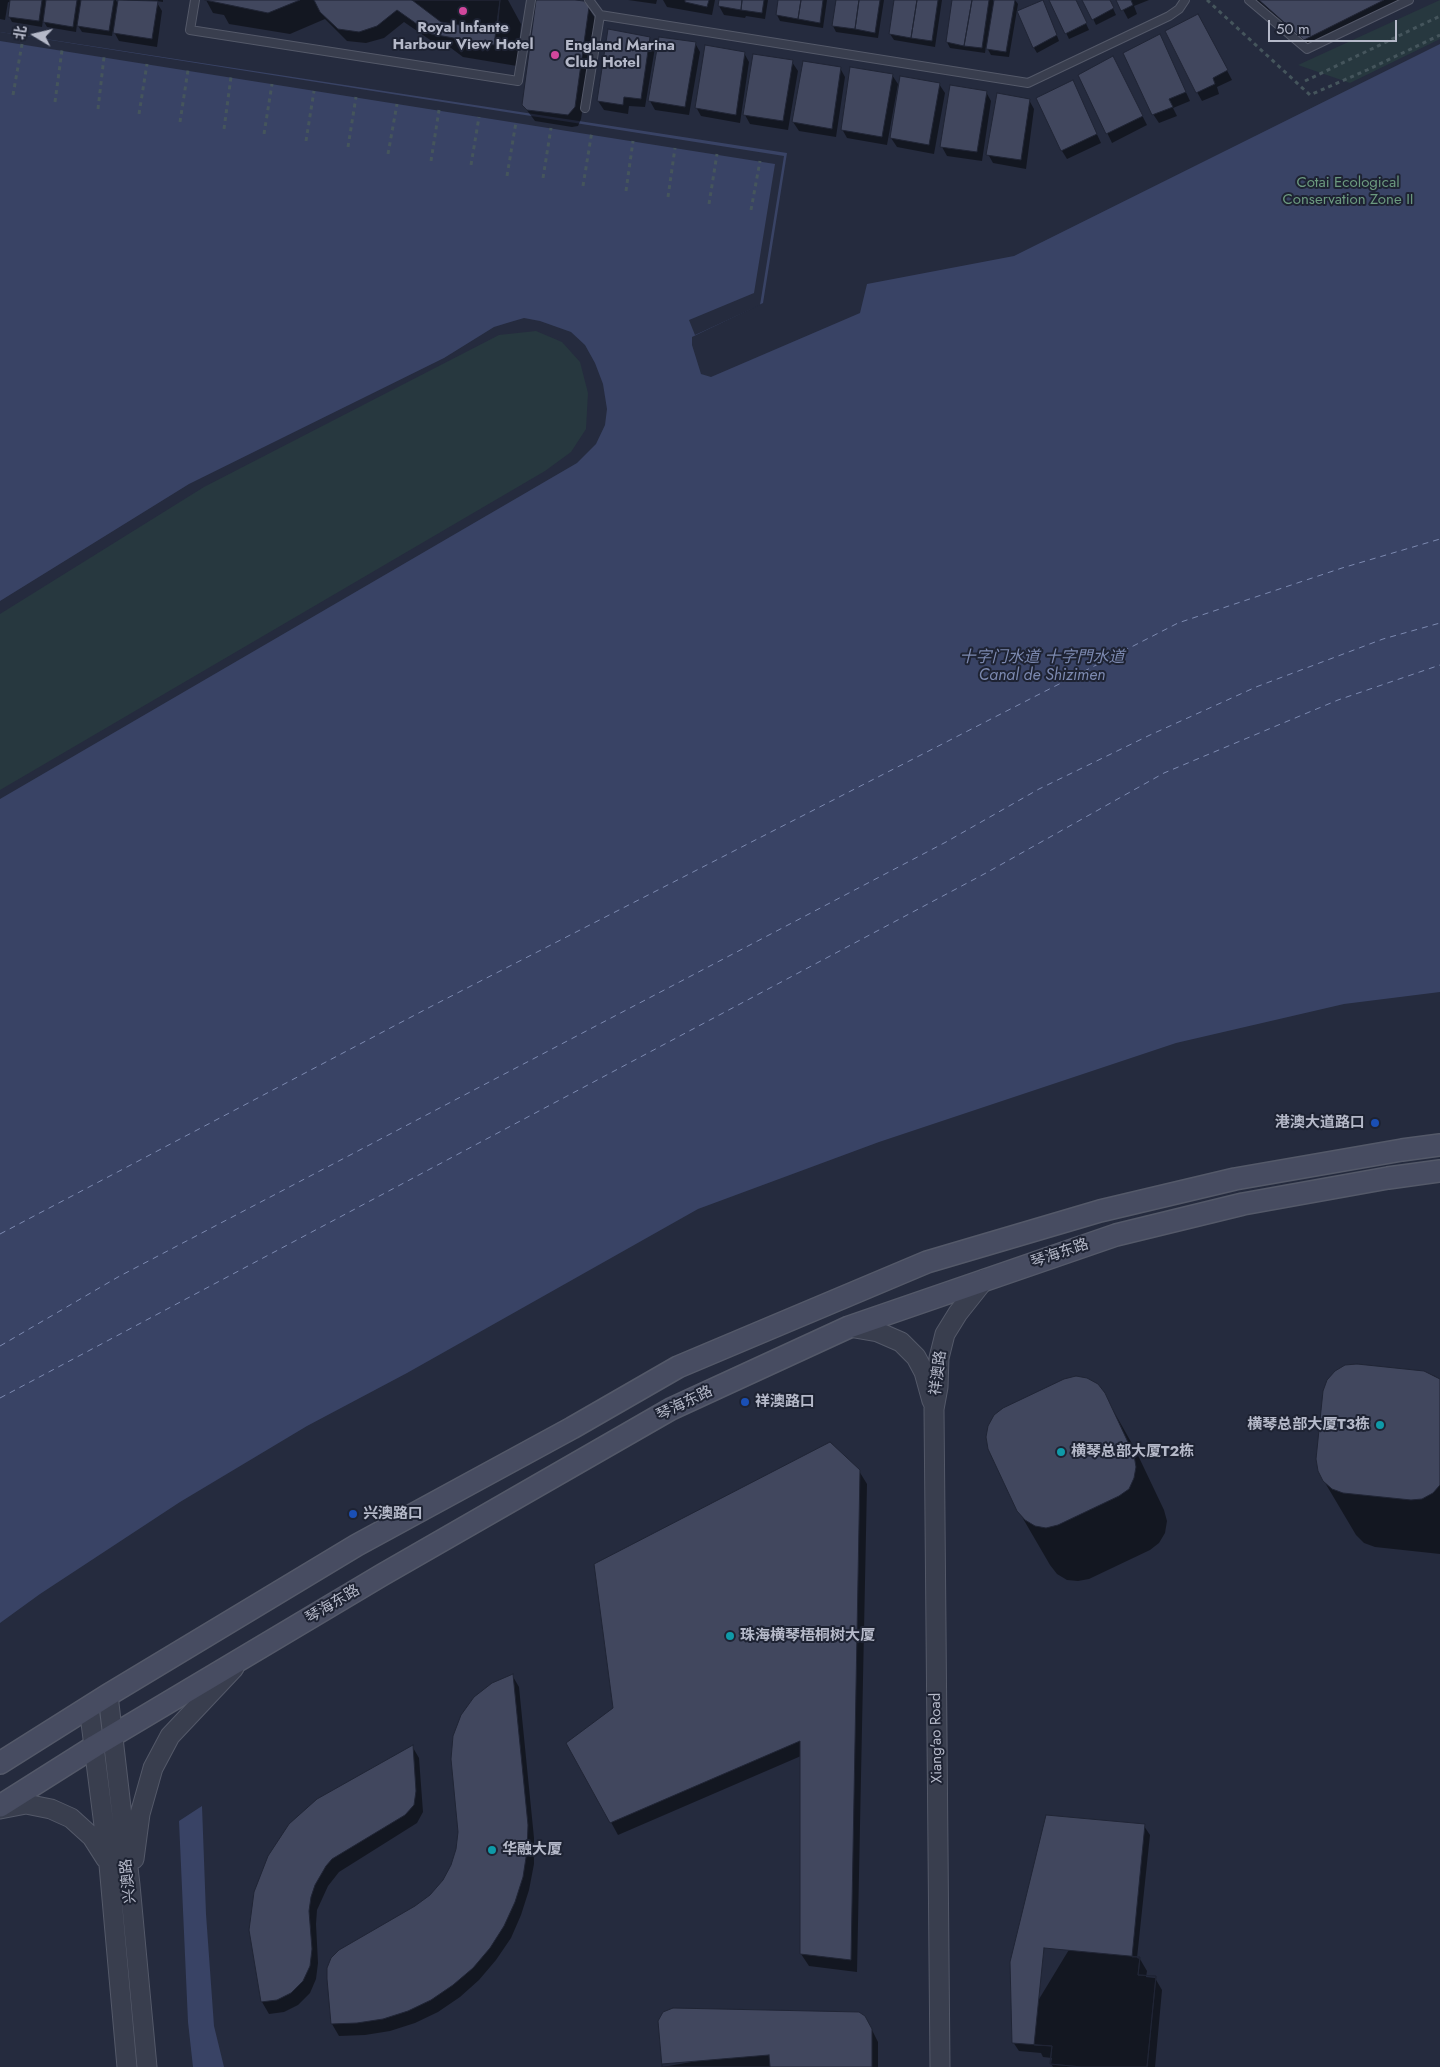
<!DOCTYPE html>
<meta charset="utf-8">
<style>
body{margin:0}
#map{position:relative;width:1440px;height:2067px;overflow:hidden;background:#252b3e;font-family:Jost,"Noto Sans SC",sans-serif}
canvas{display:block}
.north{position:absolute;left:10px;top:10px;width:50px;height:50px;-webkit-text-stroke:4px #1e2333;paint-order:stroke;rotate:279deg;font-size:14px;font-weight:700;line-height:20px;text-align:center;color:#b5b9c9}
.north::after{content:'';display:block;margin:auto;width:18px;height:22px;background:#b5b9c9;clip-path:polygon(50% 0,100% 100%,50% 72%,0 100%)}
.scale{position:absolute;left:1268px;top:20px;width:129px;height:22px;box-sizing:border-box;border:2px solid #b5b9c9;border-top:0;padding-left:6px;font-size:15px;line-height:18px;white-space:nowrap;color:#b5b9c9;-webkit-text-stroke:4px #1e2333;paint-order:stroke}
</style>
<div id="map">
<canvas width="1440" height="2067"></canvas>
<div class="north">北</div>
<div class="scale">50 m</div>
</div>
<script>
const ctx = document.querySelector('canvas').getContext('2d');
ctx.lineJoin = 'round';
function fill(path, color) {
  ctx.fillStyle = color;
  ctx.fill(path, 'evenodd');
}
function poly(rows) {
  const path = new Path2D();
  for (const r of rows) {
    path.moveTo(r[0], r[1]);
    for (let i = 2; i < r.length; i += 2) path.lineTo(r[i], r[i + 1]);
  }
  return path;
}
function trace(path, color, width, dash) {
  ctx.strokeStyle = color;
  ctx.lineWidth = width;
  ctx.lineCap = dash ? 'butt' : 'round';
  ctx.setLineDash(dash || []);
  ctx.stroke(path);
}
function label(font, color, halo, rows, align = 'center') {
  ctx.font = font + ' Jost,"Noto Sans SC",sans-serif';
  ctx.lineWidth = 4;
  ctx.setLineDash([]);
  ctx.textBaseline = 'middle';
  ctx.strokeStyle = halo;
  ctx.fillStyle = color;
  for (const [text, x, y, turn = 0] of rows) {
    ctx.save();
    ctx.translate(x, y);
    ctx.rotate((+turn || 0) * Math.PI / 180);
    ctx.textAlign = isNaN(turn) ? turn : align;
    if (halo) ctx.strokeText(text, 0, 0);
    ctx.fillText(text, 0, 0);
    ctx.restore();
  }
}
fill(poly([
 [1440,0,1440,39,1350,83,1298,65],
 [536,331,562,342,580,362,588,393,586,429,571,452,545,471,0,790,0,614,204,487,499,335]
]), '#27383f');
fill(poly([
 [0,32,787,153,763,303,692,337,692,345,701,374,711,377,860,313,867,284,1014,256,1440,44,1440,992,1344,1004,1176,1043,879,1142,698,1209,407,1373,307,1426,180,1502,40,1594,0,1623,0,799,577,463,596,444,605,425,607,409,603,384,595,363,585,345,571,332,540,321,524,318,507,323,494,327,444,358,189,484,0,601],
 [202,1806,206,1914,214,2026,224,2067,193,2067,188,2022,179,1821]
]), '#394365');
fill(poly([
 [0,32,784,156,760,305,695,335,689,320,754,293,775,164,0,41]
]), '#252b3e');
fill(poly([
 [0,0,116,0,118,4,119,0,163,0,163,2,156,1,162,11,157,47,119,41,113,30,112,36,82,32,77,24,76,32,47,27,43,20,42,27,12,22,9,16,11,3,8,2,5,20,0,19],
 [206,0,508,0,521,24,517,66,463,57,451,48,439,46,404,22,384,38,366,43,347,41,325,19,290,34,229,24,224,15,213,13],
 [538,0,565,0,588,7,596,20,581,119,578,126,572,127,535,121,523,105],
 [628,0,657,0,656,4],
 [663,0,715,0,712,15,667,7],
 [720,0,768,0,765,19,746,16,745,18,724,15,719,6],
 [779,0,827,0,823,28,780,21,777,15],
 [837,0,884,0,878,38,836,32,833,26],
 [895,0,942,0,935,47,894,40,890,34],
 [954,0,993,0,995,4,995,0,1015,0,1018,4,1009,57,991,55,986,46,985,53,950,48,947,42],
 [1050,0,1075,0,1089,30,1069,39],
 [1084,0,1109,0,1116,15,1096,25],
 [1118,0,1149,0,1134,6,1137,14,1128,19],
 [1255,0,1407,0,1310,48],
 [1046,7,1059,41,1037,53,1034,48],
 [1203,25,1232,80,1217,87,1219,94,1202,101,1197,92],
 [1160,36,1190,101,1173,108,1177,116,1159,123,1153,114],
 [649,39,655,48,645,107,629,106,628,114,604,110,598,101],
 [695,43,700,52,689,115,655,110,650,101],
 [744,53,749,62,740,123,701,116,696,107],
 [792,62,798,71,788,130,750,124,745,115],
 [1117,66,1147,125,1112,143,1080,76],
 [840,68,845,77,836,137,799,131,793,122],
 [892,75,898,84,887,145,847,138,842,129],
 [939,84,945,93,934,154,897,147,891,138],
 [1077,91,1101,143,1067,159,1062,151],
 [986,92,991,101,982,161,947,156,942,147],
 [1029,100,1034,109,1026,169,993,163,988,154],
 [1424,1372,1435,1376,1440,1380,1440,1554,1375,1547,1364,1543,1356,1535,1324,1481],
 [1104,1394,1135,1449,1164,1510,1167,1521,1165,1533,1159,1543,1150,1550,1089,1579,1078,1581,1067,1580,1057,1574,1050,1565,1018,1510],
 [859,1471,867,1484,857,1972,809,1966,801,1954,801,1756,618,1835,568,1744,614,1709],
 [512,1675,519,1687,534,1838,534,1864,529,1890,521,1915,511,1938,496,1960,479,1980,460,1997,438,2012,415,2023,390,2031,365,2035,339,2036,332,2024,328,1979,431,1896,444,1881,452,1866],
 [412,1746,419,1758,423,1812,417,1823,339,1872,328,1886,317,1910,316,1924,318,1963,316,1979,310,1993,298,2005,284,2012,269,2014,262,2002,251,1930],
 [1144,1826,1150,1835,1137,1958,1140,1959,1147,1971,1146,1977,1155,1978,1162,1990,1155,2067,1053,2067,1051,2064,1052,2058,1043,2057,1041,2053,1019,2051,1013,2042],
 [872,2030,878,2042,878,2067,663,2067]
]), '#0007');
trace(poly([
 [0,1234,432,1006,1178,623,1342,568,1440,539],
 [0,1346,118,1277,946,842,1039,789,1150,735,1256,687,1383,639,1440,623],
 [0,1398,986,873,1164,773,1338,700,1440,665]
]), '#7c89b0', 1, [6, 5]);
const building = poly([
 [10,0,42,0,39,21,8,17,10,0],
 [46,0,77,0,73,27,43,22,46,0],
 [81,0,114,0,109,31,77,26,81,0],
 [118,0,158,1,152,39,113,33,118,0],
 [205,0,300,0,268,13,205,0],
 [314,0,500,0,494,45,431,34,397,10,377,26,359,32,338,29,320,12,314,0],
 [412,0,500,0,497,31,441,22,412,0],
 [536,0,575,0,584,1,589,7,575,107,568,115,527,110,522,105,536,0],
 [685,0,709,0,707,7,685,2,685,0],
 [719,0,742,0,741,10,718,6,719,0],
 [742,0,764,0,762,13,741,10,742,0],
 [778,0,801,0,798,19,776,15,778,0],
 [801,0,823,0,820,23,798,19,801,0],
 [836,0,859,0,855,29,832,26,836,0],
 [859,0,880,0,875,33,855,29,859,0],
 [894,0,917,0,911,38,889,34,894,0],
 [917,0,938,0,932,41,911,38,917,0],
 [952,0,972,0,964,46,946,42,952,0],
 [972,0,989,0,982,48,964,46,972,0],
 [994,0,1015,0,1006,52,986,49,994,0],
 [1043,0,1057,35,1033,48,1017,11,1043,0],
 [1049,0,1076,0,1087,23,1065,34,1049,0],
 [1082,0,1110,0,1114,8,1092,20,1082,0],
 [1116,0,1131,0,1133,5,1121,11,1116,0],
 [1259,0,1384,0,1304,40,1259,0],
 [1198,14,1228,70,1213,78,1215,84,1196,93,1165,31,1198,14],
 [608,29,650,37,641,99,624,97,623,105,597,101,608,29],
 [1160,34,1186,92,1169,99,1173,107,1152,115,1123,53,1160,34],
 [659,37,696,42,685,107,648,101,659,37],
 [705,45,745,52,736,115,695,108,705,45],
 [753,54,793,60,783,121,743,115,753,54],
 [1113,56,1143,116,1106,134,1078,75,1113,56],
 [803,61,841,67,832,129,792,122,803,61],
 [850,67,893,74,882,137,841,130,850,67],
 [900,76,940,83,929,145,890,138,900,76],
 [1073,80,1097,134,1061,151,1036,98,1073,80],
 [950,85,987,91,977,152,940,147,950,85],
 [997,93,1030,99,1021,160,986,155,997,93],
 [1357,1364,1424,1371,1440,1379,1440,1485,1433,1493,1422,1499,1411,1500,1343,1493,1332,1489,1323,1481,1318,1471,1316,1459,1323,1391,1327,1380,1335,1371,1345,1365,1357,1364],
 [1076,1376,1087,1378,1098,1384,1105,1393,1134,1455,1136,1467,1134,1478,1129,1489,1119,1496,1058,1525,1046,1528,1035,1526,1025,1520,1017,1511,988,1449,986,1437,988,1426,994,1415,1003,1408,1064,1379,1076,1376],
 [830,1442,860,1470,851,1960,800,1954,800,1741,610,1823,566,1743,613,1708,594,1564,830,1442],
 [513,1674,528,1825,527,1851,523,1877,515,1902,504,1926,490,1948,473,1968,453,1985,431,2000,408,2011,383,2019,357,2023,331,2024,327,1979,327,1968,331,1958,339,1950,415,1906,430,1895,443,1880,451,1865,456,1849,458,1832,451,1759,453,1736,461,1715,474,1697,492,1683,513,1674],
 [413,1745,416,1791,414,1805,405,1815,332,1859,326,1866,315,1885,311,1897,309,1911,312,1949,310,1966,303,1981,291,1993,277,2000,261,2002,249,1930,254,1892,268,1856,289,1824,317,1799,413,1745],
 [1046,1815,1145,1824,1132,1957,1140,1957,1138,1975,1156,1976,1147,2067,1082,2067,1050,2064,1052,2046,1012,2043,1010,1962,1046,1815],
 [1044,1948,1140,1957,1138,1975,1156,1976,1147,2067,1082,2067,1050,2064,1052,2046,1034,2045,1044,1948],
 [673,2008,859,2012,865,2016,872,2029,872,2067,662,2067,658,2021,663,2012,673,2008],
 [769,2055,770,2067,662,2067,662,2064,769,2055]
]);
fill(building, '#41475e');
trace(building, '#202535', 1);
const service = poly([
 [195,0,190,30,518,81,531,0],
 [1249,0,1307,49,1409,0],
 [600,15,1028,83,1169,16,1179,9,1185,0],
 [585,108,600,15,589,0]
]);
const tertiary = poly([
 [849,1327,878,1332,901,1342,916,1357,924,1372,932,1401],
 [108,1695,130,1885,147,2067],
 [89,1707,109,1865,127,2067],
 [0,1809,26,1804,51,1809,71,1818,92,1837,106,1859],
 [134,1859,140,1814,153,1768,170,1736,234,1668],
 [940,2067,934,1409,938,1387,939,1358,945,1334,958,1313,985,1279]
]);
const secondary = poly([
 [0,1763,108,1695,357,1545,572,1428,678,1367,927,1262,1100,1211,1235,1179,1402,1150,1440,1145],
 [0,1806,95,1746,382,1575,671,1409,849,1327,1116,1235,1243,1204,1388,1178,1440,1171]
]);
trace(service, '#545969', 10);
trace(tertiary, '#545969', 21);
trace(secondary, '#545969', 24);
trace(poly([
 [1207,0,1310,95,1367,70,1440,35],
 [1305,81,1440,16],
 [13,95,22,44],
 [55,102,62,50],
 [98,109,104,57],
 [139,114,147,64],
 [180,122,188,70],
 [224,129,231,77],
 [264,134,272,84],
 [306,141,314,91],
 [348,147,356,97],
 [388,154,397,104],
 [431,161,439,110],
 [471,165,479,117],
 [507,176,516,122],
 [543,178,551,128],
 [583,186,592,131],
 [626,191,633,141],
 [668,197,675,148],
 [709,204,717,154],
 [751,210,760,161]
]), '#45555c', 3, [4, 4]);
trace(service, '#393e4e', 8);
trace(tertiary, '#393e4e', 19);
trace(secondary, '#474c61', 21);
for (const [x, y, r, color] of [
 [463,11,5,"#d1479c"],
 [555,55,5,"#d1479c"],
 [1375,1123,5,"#1a4fb4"],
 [745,1402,5,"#1a4fb4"],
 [1380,1425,5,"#0f9aa8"],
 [1061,1452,5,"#0f9aa8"],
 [353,1514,5,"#1a4fb4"],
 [730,1636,5,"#0f9aa8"],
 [492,1850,5,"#0f9aa8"]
]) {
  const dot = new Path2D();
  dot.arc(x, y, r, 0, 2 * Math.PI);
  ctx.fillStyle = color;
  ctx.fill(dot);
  trace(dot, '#1e2333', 2);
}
label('bold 15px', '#b5b9c9', '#1e2333', [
 ["Royal Infante",463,28,"center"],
 ["Harbour View Hotel",463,45,"center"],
 ["England Marina",565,46],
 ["Club Hotel",565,63],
 ["港澳大道路口",1365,1123,"right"],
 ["祥澳路口",755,1402],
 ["横琴总部大厦T3栋",1370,1425,"right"],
 ["横琴总部大厦T2栋",1071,1452],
 ["兴澳路口",363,1514],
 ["珠海横琴梧桐树大厦",740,1636],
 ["华融大厦",502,1850]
], 'left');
label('15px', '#6c9a7f', '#1e2333', [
 ["Cotai Ecological",1348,183],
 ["Conservation Zone II",1348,200]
]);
label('15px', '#b5b9c9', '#1e2333', [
 ["琴海东路",1060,1254,-19],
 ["祥澳路",939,1373,-83],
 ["琴海东路",685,1404,-26],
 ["琴海东路",333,1605,-31],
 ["Xiang'ao Road",937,1738,-91],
 ["兴澳路",129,1881,-96]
]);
label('italic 16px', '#7c89b0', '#1e2333', [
 ["十字门水道 十字門水道",1042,658],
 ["Canal de Shizimen",1042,676]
]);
</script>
